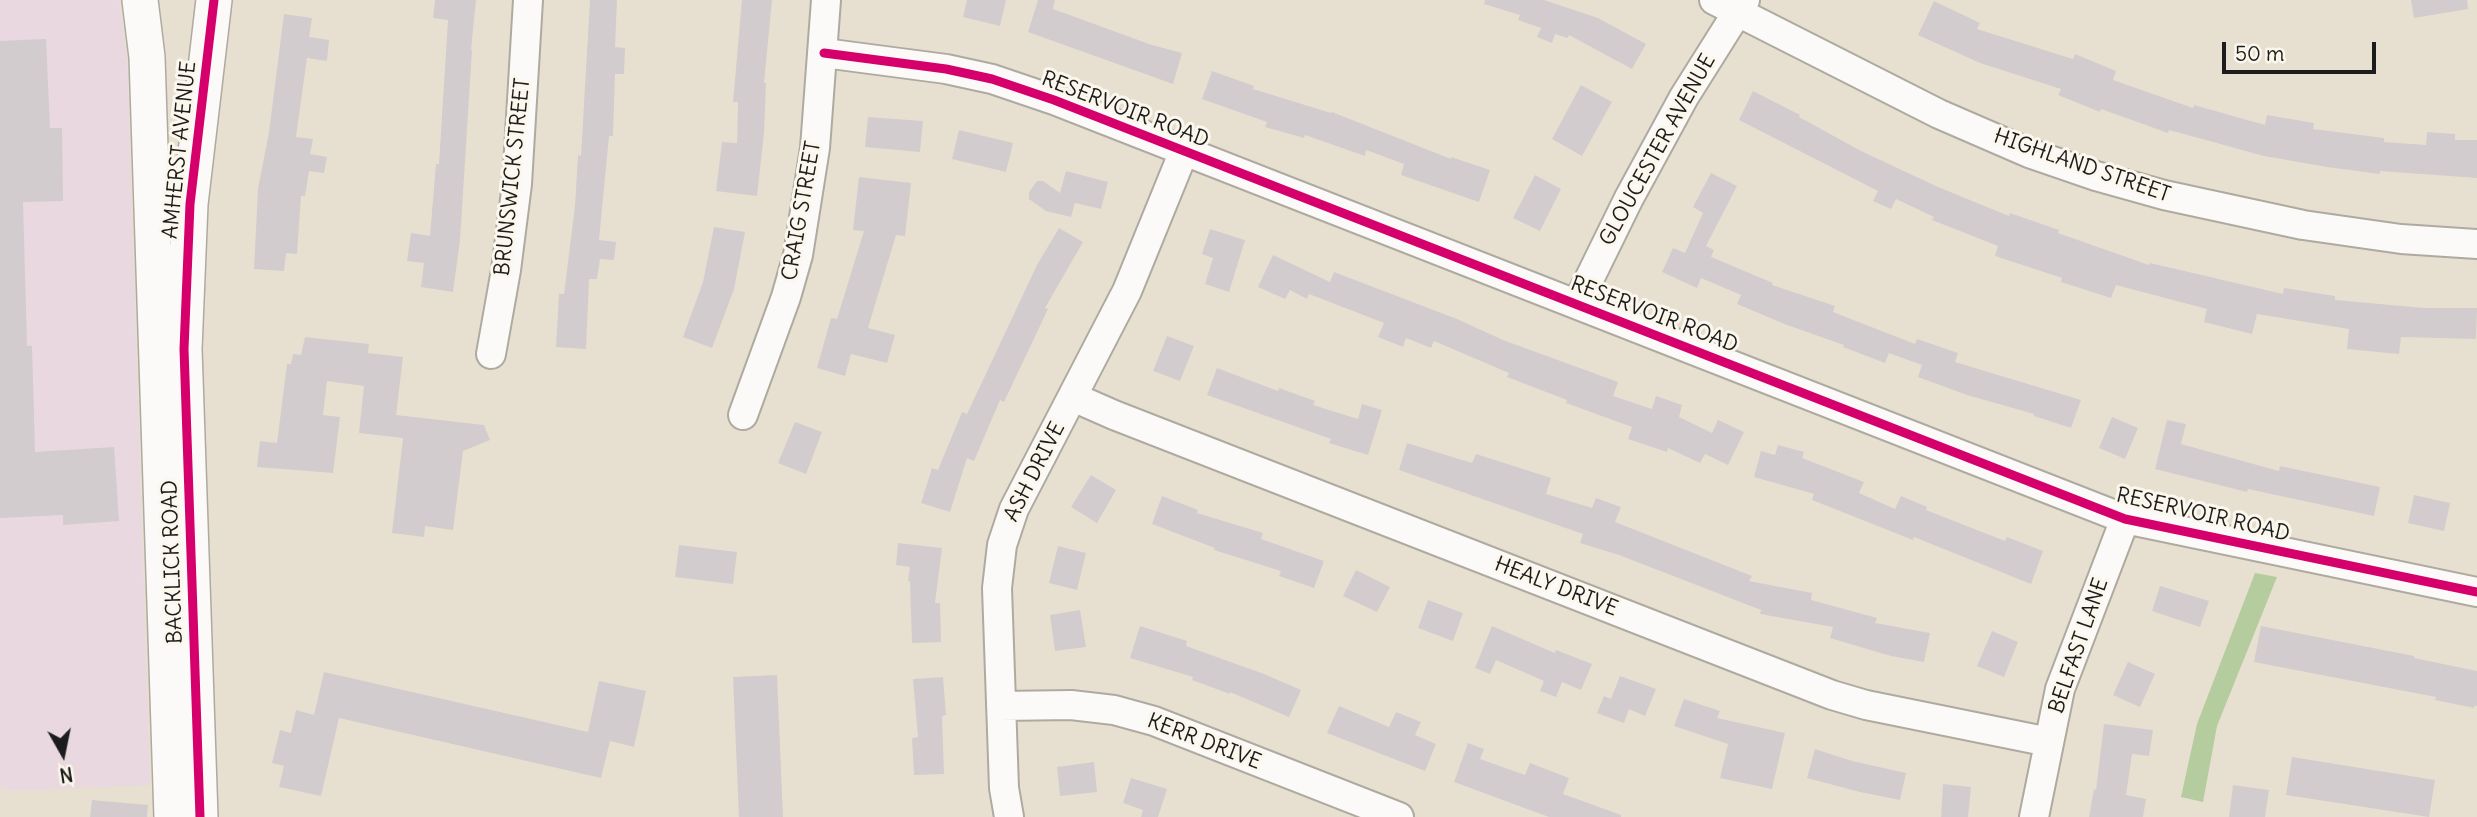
<!DOCTYPE html>
<style>
body{margin:0}
#map{position:relative;width:2477px;height:817px;overflow:hidden;background:#e7e0d1;font-family:Delius,sans-serif}
canvas{display:block}
.north{position:absolute;left:28px;top:719px;width:70px;height:70px;-webkit-text-stroke:5px #fbf7ec;paint-order:stroke;rotate:171deg;font-size:19px;font-weight:700;line-height:28px;text-align:center;color:#1c1c1c}
.north::after{content:'';display:block;margin:auto;width:24px;height:32px;background:#1c1c1c;clip-path:polygon(50% 0,100% 100%,50% 72%,0 100%)}
.scale{position:absolute;left:2222px;top:42px;width:154px;height:32px;box-sizing:border-box;border:4px solid #1c1c1c;border-top:0;padding-left:9px;font-size:21px;line-height:24px;white-space:nowrap;color:#1c1c1c;-webkit-text-stroke:5px #fbf7ec;paint-order:stroke}
</style>
<div id="map">
<canvas width="2477" height="817"></canvas>
<div class="north">N</div>
<div class="scale">50 m</div>
</div>
<script>
const ctx = document.querySelector('canvas').getContext('2d');
ctx.lineJoin = 'round';
function fill(path, color) {
  ctx.fillStyle = color;
  ctx.fill(path, 'evenodd');
}
function poly(rows) {
  const path = new Path2D();
  for (const r of rows) {
    path.moveTo(r[0], r[1]);
    for (let i = 2; i < r.length; i += 2) path.lineTo(r[i], r[i + 1]);
  }
  return path;
}
function trace(path, color, width, dash) {
  ctx.strokeStyle = color;
  ctx.lineWidth = width;
  ctx.lineCap = dash ? 'butt' : 'round';
  ctx.setLineDash(dash || []);
  ctx.stroke(path);
}
function label(font, color, halo, rows, align = 'center') {
  ctx.font = font + ' Delius,sans-serif';
  ctx.lineWidth = 6;
  ctx.setLineDash([]);
  ctx.textBaseline = 'middle';
  ctx.strokeStyle = halo;
  ctx.fillStyle = color;
  for (const [text, x, y, turn = 0] of rows) {
    ctx.save();
    ctx.translate(x, y);
    ctx.rotate((+turn || 0) * Math.PI / 180);
    ctx.textAlign = isNaN(turn) ? turn : align;
    if (halo) ctx.strokeText(text, 0, 0);
    ctx.fillText(text, 0, 0);
    ctx.restore();
  }
}
fill(poly([
 [0,0,119,0,127,56,150,785,13,791,0,787]
]), '#e9d8e0');
fill(poly([
 [2255,573,2277,577,2217,726,2203,802,2181,797,2197,724]
]), '#b4cc9e');
fill(poly([
 [435,0,476,0,471,50,472,50,460,240,453,292,421,287,424,263,407,261,411,233,430,236,436,164,439,164,448,20,433,18],
 [590,0,617,0,615,47,625,48,624,74,615,74,613,136,609,136,599,240,616,242,614,260,600,259,597,279,589,279,586,349,556,347,559,294,564,294,575,206,578,155,581,156],
 [742,0,772,0,764,83,766,83,764,133,757,196,716,191,722,142,737,143,738,102,733,102],
 [967,0,1006,0,1000,26,963,17],
 [1038,0,1055,0,1053,9,1152,45,1182,53,1173,84,1028,32],
 [1485,0,1544,0,1598,18,1646,44,1632,69,1569,35,1568,38,1555,34,1552,43,1537,37,1541,28,1518,20,1520,15,1484,4],
 [2411,0,2467,0,2468,9,2414,18],
 [1934,1,1980,23,1977,29,2073,59,2075,54,2116,71,2113,80,2193,108,2194,105,2265,125,2267,115,2314,123,2313,129,2384,138,2384,142,2426,145,2427,132,2455,134,2455,140,2477,140,2477,178,2380,171,2380,174,2327,167,2264,156,2169,130,2168,133,2101,109,2100,112,2058,95,2061,89,1980,63,1918,35],
 [284,14,312,18,309,37,329,40,327,61,307,58,296,137,313,139,310,154,327,157,324,173,309,171,305,196,301,196,297,254,286,253,284,271,254,269,258,189,269,132],
 [46,39,50,128,62,128,63,201,23,202,27,346,32,346,35,452,114,447,119,521,63,525,63,515,0,518,0,41],
 [1212,71,1254,86,1253,89,1331,113,1332,112,1451,159,1451,157,1490,170,1479,202,1401,175,1404,164,1366,150,1365,156,1305,135,1304,138,1265,127,1267,122,1202,99],
 [1581,85,1612,102,1582,156,1552,139],
 [1753,91,1800,115,1799,117,1861,151,1938,187,2009,216,2010,213,2059,230,2058,233,2149,265,2150,263,2283,294,2284,288,2335,296,2335,300,2425,308,2477,308,2476,339,2401,337,2399,354,2347,349,2349,329,2257,314,2252,334,2204,322,2207,309,2116,285,2111,298,2061,282,2062,278,1995,256,1998,246,1932,220,1934,217,1896,199,1891,209,1873,201,1878,191,1739,120],
 [868,117,923,121,920,152,865,147],
 [959,130,1013,143,1006,172,952,159],
 [1066,171,1108,182,1101,209,1075,203,1071,217,1046,211,1029,199,1029,192,1037,181,1043,181,1060,193],
 [1711,173,1737,186,1706,246,1714,250,1711,257,1773,283,1772,285,1835,306,1833,312,1915,344,1917,339,1958,353,1955,362,2081,400,2071,428,2034,416,2034,414,1967,395,1918,377,1922,365,1889,353,1885,363,1843,347,1844,345,1787,325,1737,304,1741,295,1701,278,1697,288,1662,272,1673,248,1685,253,1703,213,1693,207],
 [1535,175,1561,189,1540,231,1513,218],
 [859,177,911,183,905,236,896,235,868,328,895,335,887,363,851,354,845,376,817,368,831,318,837,319,864,231,853,230],
 [714,227,745,232,734,289,712,348,683,337,703,282],
 [1059,228,1083,242,1045,308,1048,309,1004,402,1000,400,974,461,967,458,950,512,921,503,932,468,938,470,962,412,967,414,1037,265],
 [1210,229,1245,240,1229,292,1205,284,1213,258,1202,254],
 [1273,255,1330,282,1334,272,1457,319,1503,340,1618,382,1613,396,1652,409,1656,396,1682,405,1679,417,1712,433,1718,420,1744,432,1728,465,1705,454,1700,463,1668,448,1667,452,1628,439,1632,427,1566,403,1567,400,1507,377,1509,373,1434,341,1431,348,1406,338,1403,347,1378,337,1384,323,1309,294,1307,299,1290,290,1285,299,1258,287],
 [1167,336,1194,346,1180,381,1153,371],
 [305,337,369,344,368,353,403,357,396,415,484,425,490,440,463,451,453,530,425,526,424,537,392,533,403,438,359,433,364,386,327,381,323,415,340,417,333,473,257,467,260,441,277,443,287,364,291,364,293,354,301,355],
 [1217,368,1278,391,1279,388,1315,401,1313,405,1358,419,1362,404,1382,410,1368,455,1329,443,1331,439,1207,395],
 [2112,417,2138,428,2125,459,2099,448],
 [2167,420,2186,424,2181,444,2279,471,2280,466,2380,487,2374,516,2248,489,2247,492,2155,469],
 [795,422,822,432,806,474,778,463],
 [1407,443,1472,463,1476,454,1551,478,1546,494,1592,508,1596,498,1621,507,1615,522,1752,576,1749,581,1812,593,1811,600,1877,618,1875,623,1930,633,1924,662,1891,656,1830,638,1833,627,1760,614,1761,610,1619,555,1580,543,1583,534,1399,470],
 [1778,445,1804,452,1802,458,1864,482,1859,493,1895,509,1901,496,1927,507,1926,510,2005,541,2007,537,2043,551,2031,584,1914,537,1913,540,1812,500,1814,494,1754,477,1761,451,1775,455],
 [1091,475,1116,490,1097,523,1071,507],
 [2414,495,2450,503,2444,531,2408,523],
 [1162,496,1198,510,1197,513,1263,533,1261,539,1324,561,1314,588,1279,576,1281,571,1214,550,1215,548,1152,524],
 [898,543,942,548,935,603,940,603,941,642,912,643,910,581,908,581,910,567,896,565],
 [679,545,737,552,733,584,675,577],
 [1058,546,1086,553,1077,590,1049,583],
 [1356,570,1390,587,1377,612,1343,596],
 [2160,586,2209,601,2200,627,2152,611],
 [1428,600,1463,613,1453,641,1418,628],
 [1080,610,1086,647,1055,651,1050,615],
 [1140,626,1187,641,1186,646,1264,674,1301,690,1289,717,1230,692,1230,694,1192,680,1193,677,1130,658],
 [1492,626,1555,653,1556,650,1592,664,1581,690,1562,682,1556,697,1540,691,1544,681,1496,660,1490,674,1475,668],
 [2261,626,2414,656,2414,658,2477,671,2477,706,2474,706,2474,708,2435,700,2436,697,2254,662],
 [1992,631,2018,642,2004,677,1977,666],
 [2128,662,2155,674,2140,707,2113,695],
 [324,672,588,732,599,681,646,691,634,747,610,741,601,778,339,718,321,796,279,787,284,766,272,763,280,730,291,733,296,710,314,715],
 [777,675,783,817,739,817,733,677],
 [1620,676,1656,689,1645,716,1629,709,1624,723,1597,713,1604,696,1611,699],
 [943,677,946,715,942,716,944,774,914,775,912,738,918,737,913,679],
 [1684,699,1720,711,1717,718,1785,733,1772,789,1720,778,1728,744,1674,726],
 [1339,706,1389,727,1396,712,1421,722,1415,735,1436,744,1425,771,1327,733],
 [2104,724,2153,730,2149,756,2132,754,2126,795,2146,799,2143,817,2089,817,2094,789,2096,790],
 [1468,743,1484,749,1480,759,1525,775,1530,763,1569,778,1563,794,1621,815,1621,817,1549,817,1454,782],
 [1815,749,1852,761,1906,773,1900,800,1860,792,1807,778],
 [2292,757,2435,780,2429,817,2286,795],
 [1094,762,1097,792,1060,796,1057,767],
 [1131,778,1167,789,1158,817,1141,817,1143,810,1123,803],
 [1943,784,1971,787,1968,817,1941,817],
 [2233,785,2269,790,2265,817,2229,817],
 [92,800,148,805,147,817,90,817]
]), '#d2ccce');
const minor = poly([
 [1714,0,1939,114,2029,153,2096,176,2164,195,2303,225,2401,239,2477,244],
 [824,53,946,69,992,79,1054,100,2125,519,2477,592],
 [1577,304,1629,198,1684,97,1745,0],
 [491,354,506,270,517,184,528,0],
 [1073,397,1114,415,1832,695,1866,705,2049,742],
 [743,415,786,297,798,255,815,148,826,0],
 [1001,706,1071,705,1114,710,1154,721,1399,817],
 [1009,817,1004,788,997,588,1002,545,1014,509,1127,291,1184,151],
 [2034,817,2060,689,2125,519]
]);
const major = poly([
 [140,0,147,57,172,817],
 [200,817,184,349,190,204,214,0]
]);
trace(minor, '#aeaaa0', 32);
trace(major, '#aeaaa0', 38);
trace(minor, '#fbfaf8', 28);
trace(major, '#fbfaf8', 35);
trace(poly([
 [824,53,946,69,992,79,1054,100,2125,519,2477,592],
 [200,817,184,349,190,204,214,0]
]), '#d6006c', 9);
label('21px', '#1c1c1c', '#fbf7ec', [
 ["RESERVOIR ROAD",1125,110,21],
 ["AMHERST AVENUE",180,150,-84],
 ["GLOUCESTER AVENUE",1658,150,-61],
 ["HIGHLAND STREET",2082,166,19],
 ["BRUNSWICK STREET",513,177,-84],
 ["CRAIG STREET",802,211,-80],
 ["RESERVOIR ROAD",1654,315,21],
 ["ASH DRIVE",1035,472,-63],
 ["RESERVOIR ROAD",2203,515,13],
 ["BACKLICK ROAD",173,562,-92],
 ["HEALY DRIVE",1556,587,21],
 ["BELFAST LANE",2079,646,-71],
 ["KERR DRIVE",1204,742,21]
]);
</script>
